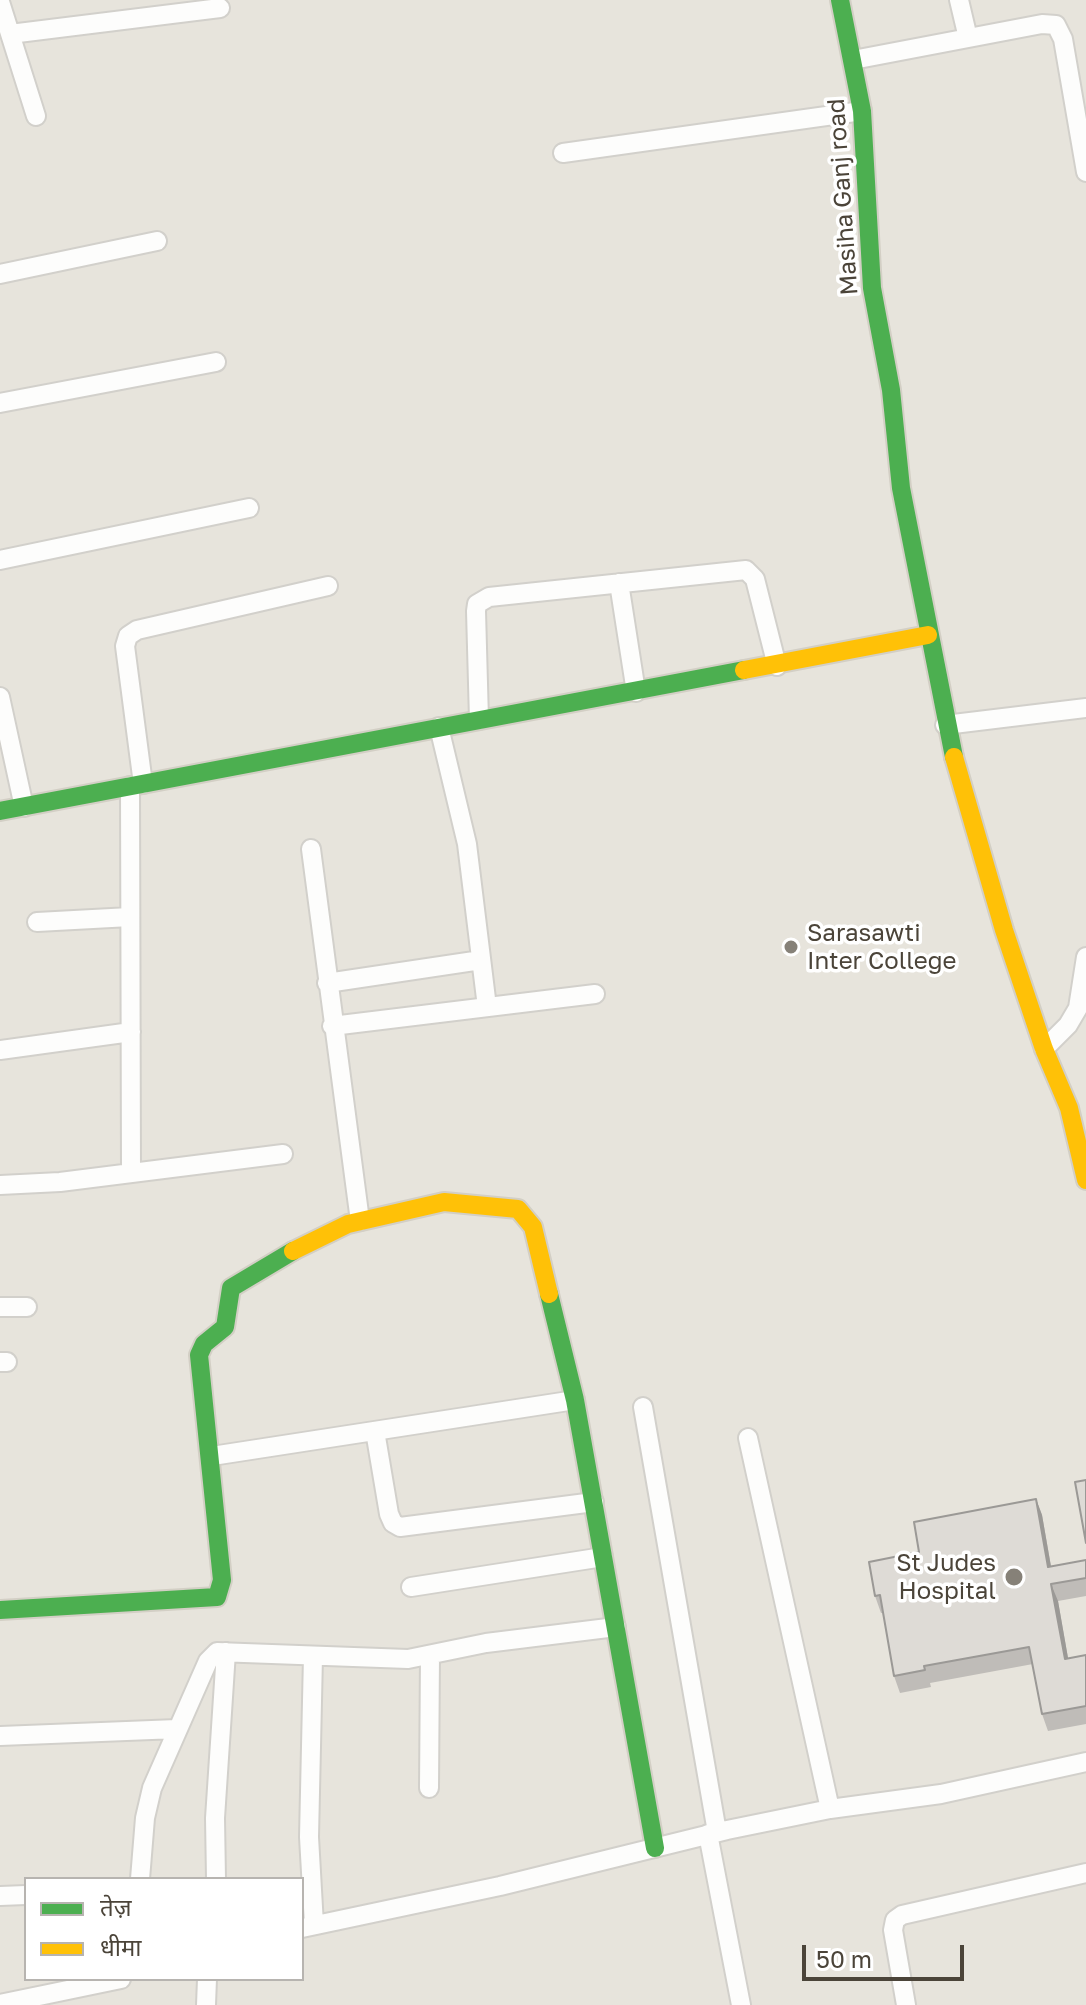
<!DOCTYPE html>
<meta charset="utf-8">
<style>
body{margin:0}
#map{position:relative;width:1086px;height:2005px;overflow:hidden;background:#f4f2ee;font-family:"Golos Text","Noto Sans Devanagari",sans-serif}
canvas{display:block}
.legend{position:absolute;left:24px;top:1877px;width:280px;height:104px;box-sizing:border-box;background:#fff;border:2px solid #b7b4b0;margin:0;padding:10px 14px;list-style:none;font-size:24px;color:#4b4439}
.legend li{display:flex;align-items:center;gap:16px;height:40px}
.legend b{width:40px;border:2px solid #b7b4b0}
.scale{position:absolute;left:802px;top:1945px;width:162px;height:36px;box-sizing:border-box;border:4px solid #4b4439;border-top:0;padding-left:10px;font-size:24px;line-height:28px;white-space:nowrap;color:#4b4439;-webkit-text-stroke:6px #fff;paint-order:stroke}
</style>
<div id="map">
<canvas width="1086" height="2005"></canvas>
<ul class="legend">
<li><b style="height:10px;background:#4caf50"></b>तेज़</li>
<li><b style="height:10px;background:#ffc107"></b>धीमा</li>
</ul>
<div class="scale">50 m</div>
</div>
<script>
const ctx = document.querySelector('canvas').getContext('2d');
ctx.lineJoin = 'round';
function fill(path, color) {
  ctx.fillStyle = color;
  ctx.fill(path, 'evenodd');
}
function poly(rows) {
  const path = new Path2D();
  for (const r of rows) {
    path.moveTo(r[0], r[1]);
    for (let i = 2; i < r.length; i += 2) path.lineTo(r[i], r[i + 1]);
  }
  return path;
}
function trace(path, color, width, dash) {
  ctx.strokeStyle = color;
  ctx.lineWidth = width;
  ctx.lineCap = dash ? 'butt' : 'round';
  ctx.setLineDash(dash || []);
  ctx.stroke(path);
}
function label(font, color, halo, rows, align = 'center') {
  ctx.font = font + ' "Golos Text",sans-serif';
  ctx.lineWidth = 7;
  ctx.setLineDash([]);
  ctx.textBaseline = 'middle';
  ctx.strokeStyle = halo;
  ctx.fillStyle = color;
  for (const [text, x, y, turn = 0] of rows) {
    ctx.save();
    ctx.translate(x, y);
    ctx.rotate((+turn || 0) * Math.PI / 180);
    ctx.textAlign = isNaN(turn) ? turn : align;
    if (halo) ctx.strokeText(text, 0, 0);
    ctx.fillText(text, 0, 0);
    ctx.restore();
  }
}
fill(poly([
 [0,0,1086,0,1086,2005,0,2005],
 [26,1879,302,1879,302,1979,26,1979]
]), '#e7e4dc');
const street = poly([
 [959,0,968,38],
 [0,2,36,116],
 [10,34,220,8],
 [853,60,1042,24,1056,25,1063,39,1086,172],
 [563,153,862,111],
 [0,274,157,241],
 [0,403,216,362],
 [0,560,249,508],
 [619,583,636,692],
 [0,697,24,807],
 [479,720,476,611,477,604,489,597,746,570,755,579,777,666],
 [945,725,1086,708],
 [439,727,467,844,487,1007],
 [143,784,125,646,128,636,137,630,328,586],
 [130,786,131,1172],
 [311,849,360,1221],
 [37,922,130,917],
 [327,983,481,960],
 [332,1026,595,994],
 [1044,1049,1068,1025,1078,1008,1086,957],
 [0,1050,131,1032],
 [0,1185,60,1182,283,1154],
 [0,1307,27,1307],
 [0,1362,7,1362],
 [643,1407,717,1832],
 [375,1431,389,1514,393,1523,400,1527,594,1502],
 [748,1438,830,1809],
 [212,1456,575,1400],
 [411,1587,603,1557],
 [313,1656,309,1837,314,1925],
 [0,1736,177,1729],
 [429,1788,430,1655],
 [708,1834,741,2005],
 [140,1879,145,1818,152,1788,208,1661,217,1652,408,1659,486,1643,616,1627],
 [216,1879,215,1818,226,1652],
 [0,1896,26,1895],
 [302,1928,500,1886,727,1830,830,1809,941,1794,1086,1762],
 [0,2004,121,1979],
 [206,2005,207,1979],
 [906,2005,893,1930,895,1920,902,1915,1086,1873]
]);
const fast = poly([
 [840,0,862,111,872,288,891,390,901,488,954,757],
 [0,811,744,670],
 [549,1294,575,1400,655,1848],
 [0,1610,217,1597,222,1580,199,1355,204,1344,225,1327,231,1288,293,1251]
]);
const slow = poly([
 [744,670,928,635],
 [954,757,1004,930,1044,1049,1069,1108,1086,1180],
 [293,1251,348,1224,444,1202,518,1209,533,1227,549,1294]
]);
trace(street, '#d2d0cb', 22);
trace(fast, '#d3cfc5', 22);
trace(slow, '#d3cfc5', 22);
trace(street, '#fdfdfc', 18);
trace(fast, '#4caf50', 18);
trace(slow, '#ffc107', 18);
fill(poly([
 [1036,1499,1042,1515,1051,1566,1086,1560,1086,1596,1058,1601,1068,1658,1086,1655,1086,1724,1048,1731,1042,1714,1033,1664,930,1683,931,1687,900,1693,894,1676,883,1613,881,1613,875,1596,919,1552]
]), '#bfbcb8');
fill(poly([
 [1036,1499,1042,1515,1054,1584,1048,1567],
 [1051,1584,1058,1601,1071,1675,1065,1659]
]), '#9b9996');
const building = poly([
 [1086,1480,1086,1543,1075,1482,1086,1480],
 [1036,1499,1048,1567,1086,1560,1086,1578,1051,1584,1065,1659,1086,1655,1086,1706,1042,1714,1029,1647,924,1666,925,1670,894,1676,880,1595,875,1596,869,1562,919,1552,914,1522,1036,1499]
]);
fill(building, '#dedbd6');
trace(building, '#9b9996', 2);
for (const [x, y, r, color] of [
 [791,947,8,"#868178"],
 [1014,1577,10,"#868178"]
]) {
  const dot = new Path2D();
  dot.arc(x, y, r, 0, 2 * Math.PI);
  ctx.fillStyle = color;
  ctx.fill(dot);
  trace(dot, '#fff', 3);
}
label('24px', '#4b4439', '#fff', [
 ["Masiha Ganj road",843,197,-94]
]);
label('24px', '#4b4439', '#fff', [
 ["Sarasawti",807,933],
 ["Inter College",807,961],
 ["St Judes",996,1563,"right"],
 ["Hospital",996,1591,"right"]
], 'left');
</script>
